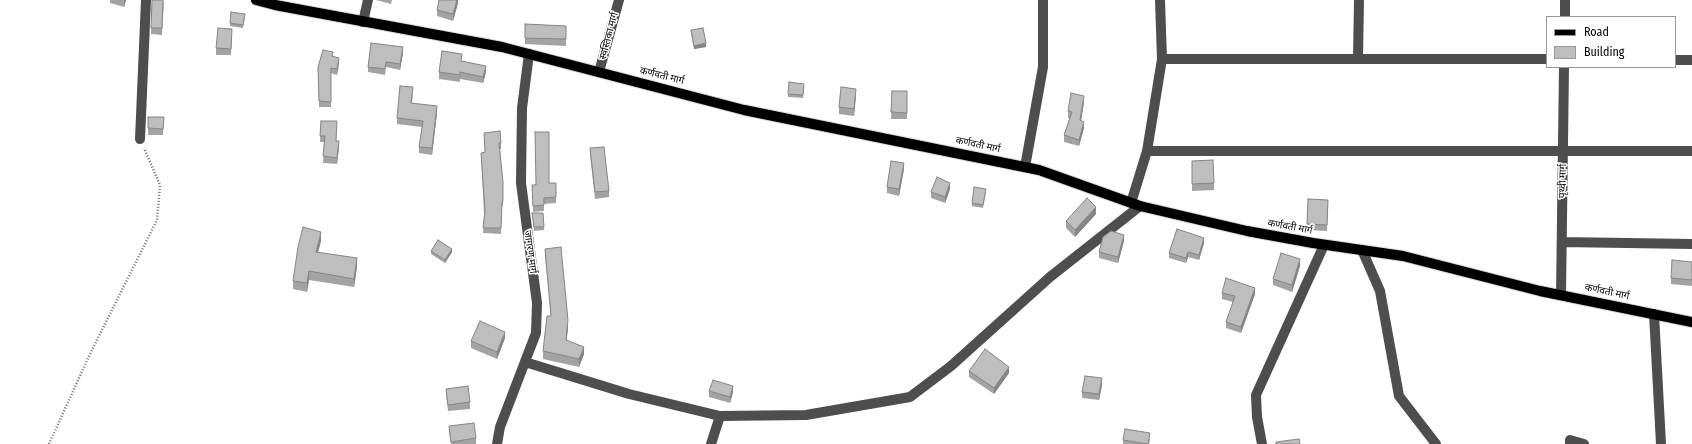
<!DOCTYPE html>
<meta charset="utf-8">
<style>
body{margin:0}
#map{position:relative;width:1692px;height:444px;overflow:hidden;background:#fff;font-family:"Fira Sans Condensed",sans-serif}
canvas{display:block}
.legend{position:absolute;left:1546px;top:16px;width:130px;height:52px;box-sizing:border-box;background:#fff;border:1px solid #999;margin:0;padding:5px 7px;list-style:none;font-size:12px;color:#000}
.legend li{display:flex;align-items:center;gap:8px;height:20px}
.legend b{width:20px;border:1px solid #999}
</style>
<div id="map">
<canvas width="1692" height="444"></canvas>
<ul class="legend">
<li><b style="height:5px;background:#000"></b>Road</li>
<li><b style="height:11px;background:#bebebe"></b>Building</li>
</ul>
</div>
<script>
const ctx = document.querySelector('canvas').getContext('2d');
ctx.lineJoin = 'round';
function poly(rows) {
  const path = new Path2D();
  for (const r of rows) {
    path.moveTo(r[0], r[1]);
    for (let i = 2; i < r.length; i += 2) path.lineTo(r[i], r[i + 1]);
  }
  return path;
}
function trace(path, color, width, dash) {
  ctx.strokeStyle = color;
  ctx.lineWidth = width;
  ctx.lineCap = dash ? 'butt' : 'round';
  ctx.setLineDash(dash || []);
  ctx.stroke(path);
}
function fill(path, color) {
  ctx.fillStyle = color;
  ctx.fill(path, 'evenodd');
}
function label(font, color, halo, rows, align = 'center') {
  ctx.font = font + ' "Fira Sans Condensed","Noto Sans Devanagari",sans-serif';
  ctx.lineWidth = 3;
  ctx.setLineDash([]);
  ctx.textBaseline = 'middle';
  ctx.strokeStyle = halo;
  ctx.fillStyle = color;
  for (const [text, x, y, turn = 0] of rows) {
    ctx.save();
    ctx.translate(x, y);
    ctx.rotate((+turn || 0) * Math.PI / 180);
    ctx.textAlign = isNaN(turn) ? turn : align;
    if (halo) ctx.strokeText(text, 0, 0);
    ctx.fillText(text, 0, 0);
    ctx.restore();
  }
}
const major = poly([
 [256,0,275,5,502,47,744,110,1039,170,1140,206,1247,231,1313,243,1403,256,1540,291,1692,322]
]);
trace(major, '#dbdbdb', 12);
trace(poly([
 [49,444,90,354,157,220,160,185,144,148]
]), '#707070', 2.5, [1, 2]);
trace(poly([
 [1565,17,1565,0],
 [363,22,368,0],
 [1358,58,1359,0],
 [1162,59,1547,59],
 [1675,60,1692,60],
 [599,72,619,0],
 [140,139,146,0],
 [1147,151,1692,151],
 [1025,167,1043,67,1043,0],
 [1131,203,1147,151,1162,59,1160,0],
 [1562,242,1692,244],
 [1362,250,1380,291,1399,396,1436,444],
 [1561,295,1564,67],
 [1654,314,1661,444],
 [525,362,629,394,720,416,806,415,910,397,951,366,1050,277,1140,206],
 [497,444,500,427,536,333,537,303,521,183,522,108,529,54],
 [711,444,720,416],
 [1262,444,1257,417,1256,395,1324,245],
 [1570,444,1570,440,1584,444]
]), '#4e4e4e', 10);
trace(major, '#000', 10);
fill(poly([
 [110,0,126,0,124,7,110,3],
 [164,0,162,35,151,34,151,28],
 [376,0,392,0,391,4],
 [458,0,458,3,453,21,437,16,437,10],
 [245,17,243,28,230,26,230,23],
 [525,24,566,26,566,46,525,44],
 [691,30,706,47,694,49,691,34],
 [232,35,231,55,216,55,216,48],
 [403,53,400,70,386,67,385,75,368,72,368,67],
 [333,56,339,63,337,75,331,73,331,107,319,107,318,67],
 [462,61,486,72,483,83,460,79,460,82,439,79,439,72],
 [804,87,803,98,788,97,788,94],
 [892,91,907,91,907,119,891,119],
 [413,94,412,103,437,113,432,155,419,153,419,147,422,127,397,124,397,118],
 [856,95,854,116,839,114,839,107],
 [1084,102,1081,121,1084,128,1079,146,1064,142,1064,135,1070,118,1068,118,1068,111],
 [148,117,164,117,163,135,148,135],
 [321,121,336,141,339,147,337,164,323,163,324,142,320,142],
 [484,133,501,143,501,149,500,149,503,201,503,206,502,206,501,234,483,233,484,214,481,153,485,152],
 [590,148,609,191,609,197,595,199,590,155],
 [1192,161,1214,183,1214,190,1192,191],
 [904,169,899,196,887,193,887,187],
 [549,183,556,183,556,203,544,204,544,211,533,212,532,185],
 [950,189,945,203,931,198,931,192],
 [986,192,983,208,972,206,972,203],
 [1308,199,1328,200,1327,231,1307,230],
 [532,213,543,213,544,230,534,231],
 [1096,214,1075,237,1066,228,1066,221],
 [321,241,318,252,357,267,354,287,309,280,307,292,293,289,293,281],
 [1124,241,1118,263,1099,258,1099,252],
 [1204,243,1199,260,1188,257,1186,263,1169,258,1169,253],
 [545,249,568,328,566,340,584,354,579,367,543,359,543,351,551,316,545,256],
 [431,251,452,252,445,263,431,254],
 [1692,262,1692,286,1671,284,1671,278],
 [1300,266,1292,292,1273,285,1273,279],
 [1222,293,1255,294,1241,333,1226,328,1226,322,1233,302,1222,299],
 [505,338,497,359,471,348,471,341],
 [969,371,1009,373,994,394,969,377],
 [1102,385,1099,400,1082,398,1082,392],
 [446,389,470,402,470,409,448,411,446,395],
 [709,391,733,392,730,403,709,397],
 [449,426,476,438,476,444,451,444,449,432],
 [1150,439,1149,444,1123,444,1123,440]
]), '#a3a3a3');
fill(poly([
 [124,0,126,0,124,7],
 [457,0,458,0,458,3,453,21,453,14],
 [706,43,706,47,694,49,694,46],
 [403,47,403,53,400,70,400,64],
 [339,58,339,63,337,75,337,69],
 [486,66,486,72,483,83,483,77],
 [856,89,856,95,854,116,854,109],
 [1084,96,1084,102,1080,127,1080,120],
 [437,106,437,113,432,155,432,148],
 [1084,122,1084,128,1079,146,1079,140],
 [339,141,339,147,337,164,337,158],
 [904,163,904,169,899,196,899,189],
 [950,183,950,189,945,203,945,197],
 [1096,207,1096,214,1075,237,1075,230],
 [321,232,321,241,316,260,316,252],
 [1124,235,1124,241,1118,263,1118,257],
 [1204,238,1204,243,1199,260,1199,255],
 [452,249,452,252,445,263,445,260],
 [1188,252,1188,257,1186,263,1186,258],
 [357,258,357,267,354,287,354,279],
 [1300,259,1300,266,1292,292,1292,285],
 [309,271,309,280,307,292,307,283],
 [1255,288,1255,294,1241,333,1241,327],
 [568,320,568,328,566,347,566,340],
 [505,332,505,338,497,359,497,352],
 [584,347,584,354,579,367,579,359],
 [1009,367,1009,373,994,394,994,388],
 [1102,378,1102,385,1099,400,1099,394],
 [733,386,733,392,730,403,730,397]
]), '#858585');
const building = poly([
 [152,0,163,0,162,28,151,28,152,0],
 [439,0,457,0,453,14,437,10,439,0],
 [231,12,245,14,243,25,230,23,231,12],
 [525,24,566,26,566,39,525,38,525,24],
 [218,28,232,29,231,49,216,48,218,28],
 [703,28,706,43,694,46,691,30,703,28],
 [371,43,403,47,400,64,386,62,385,69,368,67,371,43],
 [323,50,333,52,332,56,339,58,337,69,331,68,331,102,319,101,318,67,323,50],
 [442,51,462,54,461,61,486,66,483,77,460,72,460,75,439,72,442,51],
 [789,82,804,84,803,95,788,94,789,82],
 [400,86,413,87,411,103,437,106,432,148,419,147,423,121,397,118,400,86],
 [841,87,856,89,854,109,839,107,841,87],
 [892,91,907,91,907,113,891,112,892,91],
 [1071,93,1084,96,1080,120,1084,122,1079,140,1064,135,1072,112,1068,111,1071,93],
 [148,117,164,117,163,129,148,128,148,117],
 [321,121,337,121,336,141,339,141,337,158,323,156,325,136,320,136,321,121],
 [500,131,501,143,499,143,503,182,503,201,502,201,501,228,483,228,485,211,481,153,485,152,484,133,500,131],
 [535,132,549,132,549,183,556,183,556,197,544,198,544,205,533,206,532,185,536,185,535,132],
 [604,147,609,191,595,192,590,148,604,147],
 [1213,160,1214,183,1192,184,1192,161,1213,160],
 [891,161,904,163,899,189,887,187,891,161],
 [937,177,950,183,945,197,931,192,937,177],
 [974,187,986,189,983,205,972,203,974,187],
 [1087,198,1096,207,1075,230,1066,221,1087,198],
 [1308,199,1328,200,1327,225,1307,224,1308,199],
 [532,213,543,213,544,227,534,227,532,213],
 [303,227,321,232,316,252,357,258,354,279,309,271,307,283,293,281,298,247,303,227],
 [1177,229,1204,238,1199,255,1188,252,1186,258,1169,253,1177,229],
 [1111,231,1124,235,1118,257,1099,252,1103,237,1111,231],
 [438,240,452,249,445,260,431,251,438,240],
 [561,247,568,320,566,340,584,347,579,359,543,351,547,316,551,316,545,249,561,247],
 [1281,253,1300,259,1292,285,1273,279,1281,253],
 [1672,260,1692,262,1692,280,1671,278,1672,260],
 [1226,278,1255,288,1241,327,1226,322,1235,296,1222,293,1226,278],
 [480,321,505,332,497,352,471,341,480,321],
 [985,349,1009,367,994,388,969,371,985,349],
 [1085,376,1102,378,1099,394,1082,392,1085,376],
 [713,380,733,386,730,397,709,391,713,380],
 [468,386,470,402,448,405,446,389,468,386],
 [474,423,476,438,451,442,449,426,474,423],
 [1125,429,1150,433,1148,444,1123,440,1125,429],
 [1299,439,1300,444,1276,444,1276,442,1299,439]
]);
fill(building, '#bebebe');
trace(building, '#858585', 1);
label('10px', '#000', '#fff', [
 ["स्वस्तिका मार्ग",609,36,-75],
 ["कर्णवती मार्ग",662,76,14],
 ["कर्णवती मार्ग",978,145,12],
 ["पृथ्वी मार्ग",1563,181,-89],
 ["कर्णवती मार्ग",1290,227,10],
 ["जागरण मार्ग",530,252,82],
 ["कर्णवती मार्ग",1607,292,12]
]);
</script>
